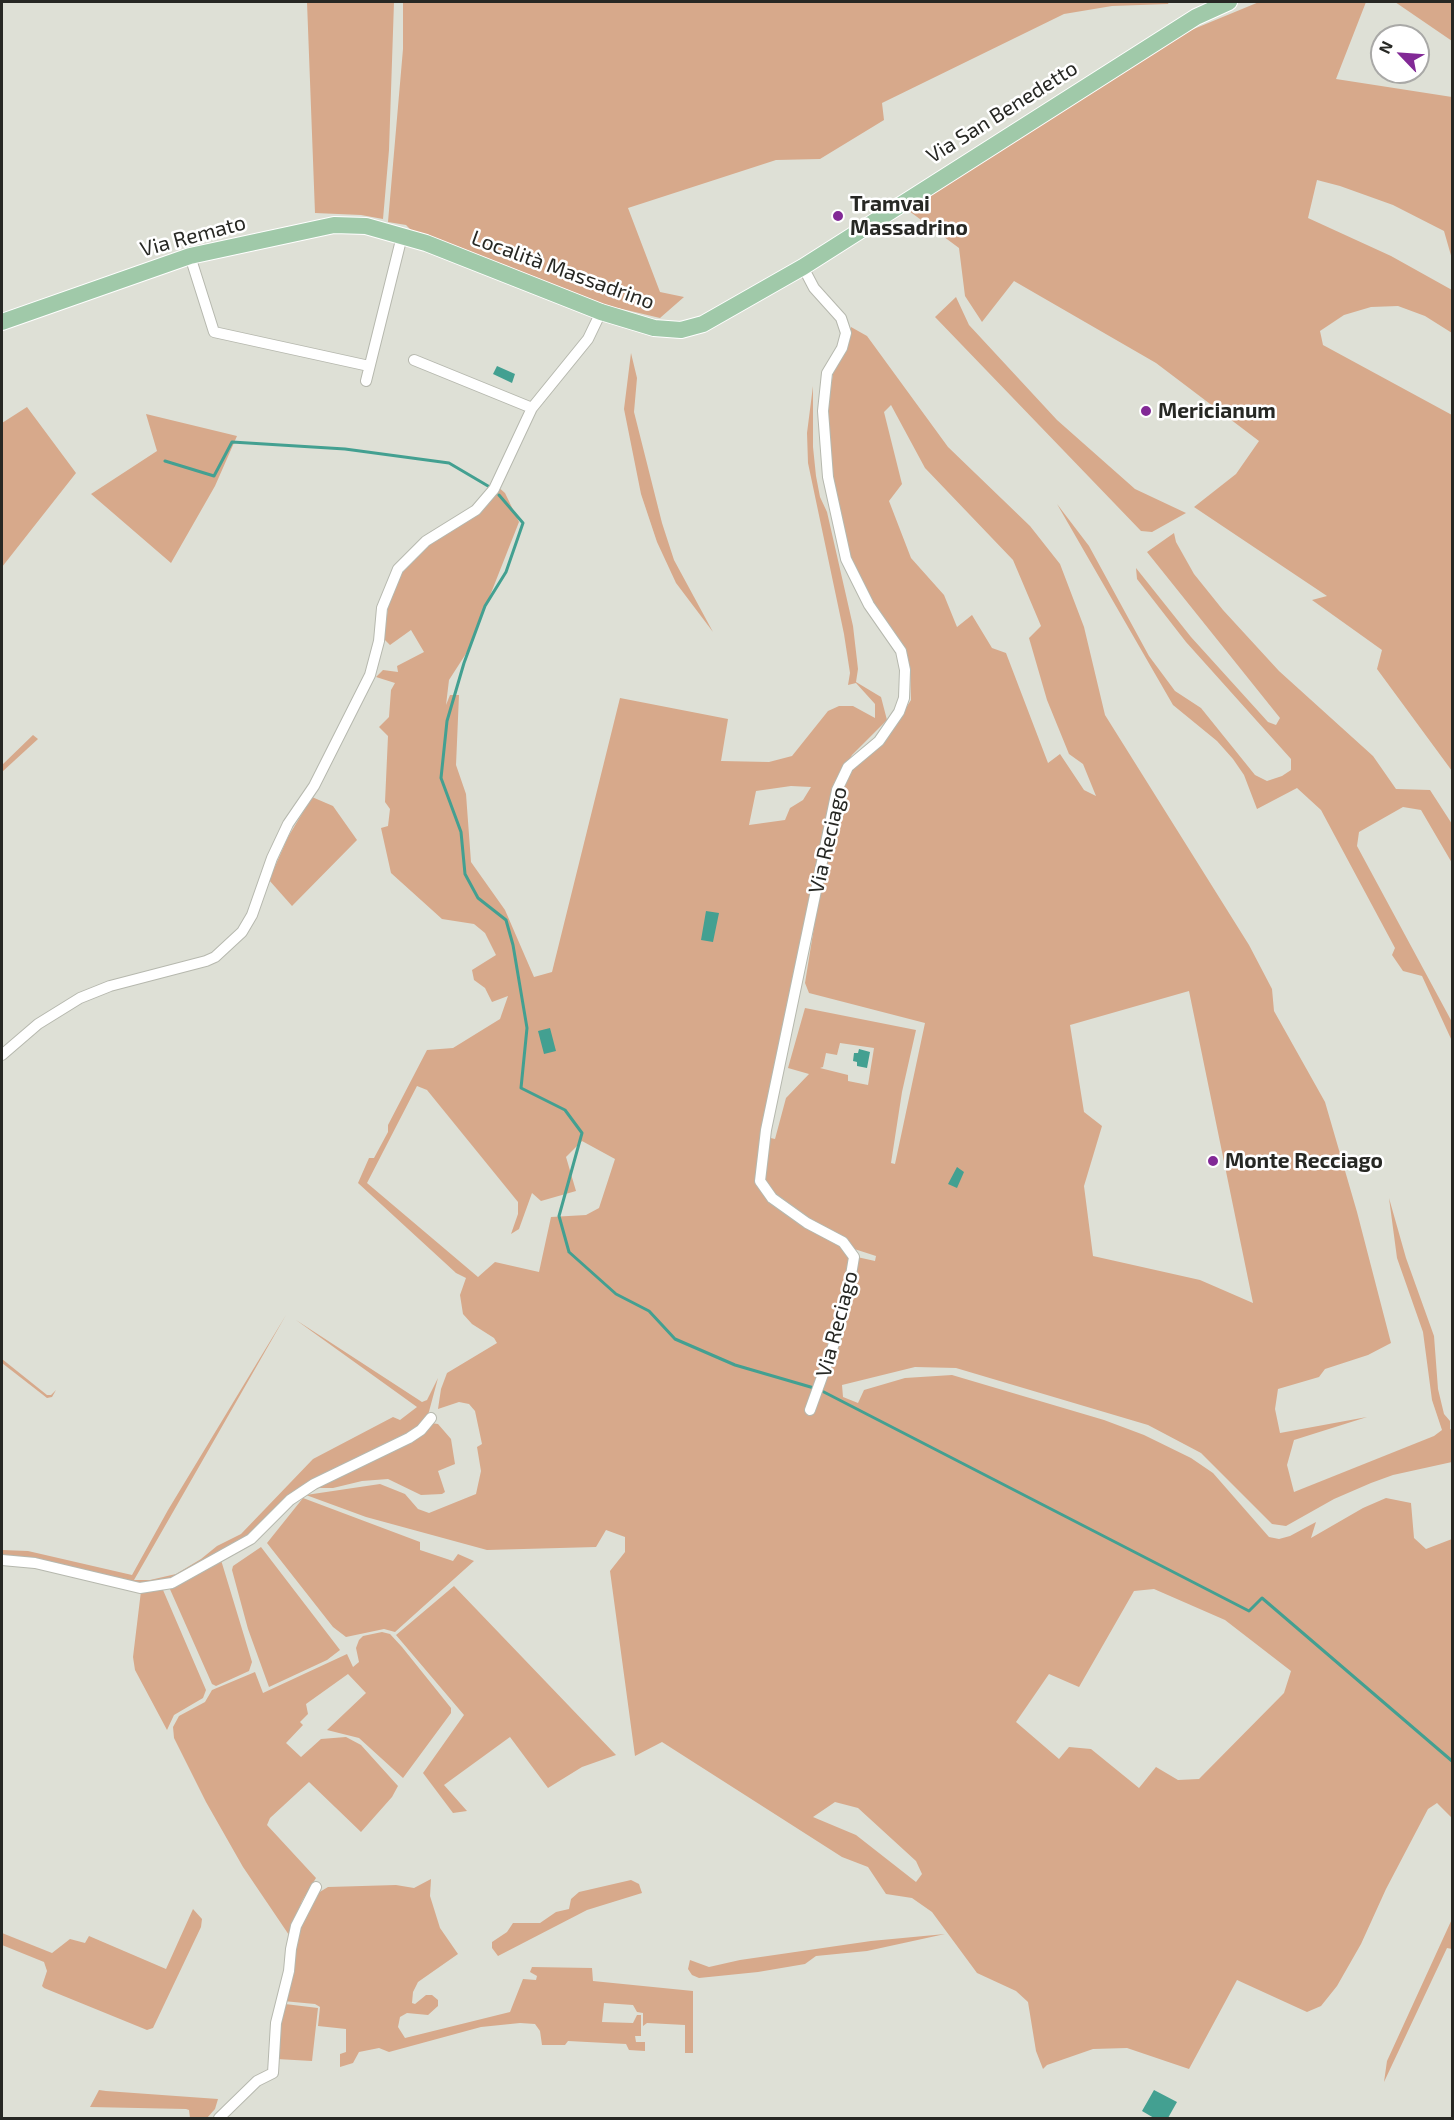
<!DOCTYPE html>
<meta charset="utf-8">
<style>
body{margin:0}
#map{position:relative;width:1454px;height:2120px;overflow:hidden;background:#dee0d6;font-family:"Exo 2",sans-serif}
canvas{display:block}
.frame{position:absolute;inset:0;border:3px solid #272824;pointer-events:none}
.north{position:absolute;left:1370px;top:24px;width:60px;height:60px;box-sizing:border-box;background:#fff;border:2px solid #a9a9a7;border-radius:50%;rotate:295deg;font-size:16px;font-weight:700;line-height:24px;text-align:center;color:#272824}
.north::after{content:'';display:block;margin:auto;width:21px;height:27px;background:#822996;clip-path:polygon(50% 0,100% 100%,50% 72%,0 100%)}
</style>
<div id="map">
<canvas width="1454" height="2120"></canvas>
<div class="frame"></div>
<div class="north">N</div>
</div>
<script>
const ctx = document.querySelector('canvas').getContext('2d');
ctx.lineJoin = 'round';
function fill(path, color) {
  ctx.fillStyle = color;
  ctx.fill(path, 'evenodd');
}
function poly(rows) {
  const path = new Path2D();
  for (const r of rows) {
    path.moveTo(r[0], r[1]);
    for (let i = 2; i < r.length; i += 2) path.lineTo(r[i], r[i + 1]);
  }
  return path;
}
function trace(path, color, width, dash) {
  ctx.strokeStyle = color;
  ctx.lineWidth = width;
  ctx.lineCap = dash ? 'butt' : 'round';
  ctx.setLineDash(dash || []);
  ctx.stroke(path);
}
function label(font, color, halo, rows, align = 'center') {
  ctx.font = font + ' "Exo 2",sans-serif';
  ctx.lineWidth = 5;
  ctx.setLineDash([]);
  ctx.textBaseline = 'middle';
  ctx.strokeStyle = halo;
  ctx.fillStyle = color;
  for (const [text, x, y, turn = 0] of rows) {
    ctx.save();
    ctx.translate(x, y);
    ctx.rotate((+turn || 0) * Math.PI / 180);
    ctx.textAlign = isNaN(turn) ? turn : align;
    if (halo) ctx.strokeText(text, 0, 0);
    ctx.fillText(text, 0, 0);
    ctx.restore();
  }
}
fill(poly([
 [307,2,394,2,389,150,383,219,361,215,315,213],
 [403,2,1169,2,1168,4,1112,6,1064,14,882,103,884,120,820,159,776,160,628,208,660,292,684,297,660,318,618,308,604,309,412,231,406,225,388,222,403,49],
 [1259,2,1366,2,1336,79,1452,97,1452,259,1444,231,1393,205,1340,186,1317,180,1308,218,1391,256,1452,290,1452,333,1425,316,1398,306,1371,307,1344,315,1320,331,1323,345,1452,415,1452,771,1377,669,1382,650,1312,600,1327,596,1194,507,1236,474,1259,441,1156,363,1014,281,982,322,965,296,959,248,905,208,1184,33],
 [1395,2,1452,2,1452,41],
 [956,297,969,325,1057,420,1135,489,1186,513,1152,532,1141,531,935,317],
 [851,327,867,336,948,447,1030,526,1060,564,1084,627,1105,715,1249,945,1272,989,1274,1011,1325,1102,1357,1212,1391,1343,1368,1355,1325,1369,1319,1377,1278,1389,1275,1409,1280,1433,1367,1417,1294,1440,1287,1465,1294,1492,1434,1436,1442,1430,1432,1400,1423,1332,1397,1258,1389,1198,1406,1258,1434,1336,1438,1389,1444,1414,1450,1421,1450,1429,1452,1430,1452,1462,1393,1475,1371,1483,1334,1499,1286,1526,1272,1524,1201,1453,1148,1425,956,1368,915,1367,842,1385,843,1397,858,1403,864,1390,905,1378,952,1375,1104,1420,1144,1435,1191,1458,1213,1473,1269,1537,1279,1539,1290,1536,1316,1522,1311,1538,1363,1508,1386,1498,1411,1503,1414,1538,1426,1549,1452,1539,1452,1818,1437,1803,1428,1809,1386,1889,1361,1944,1337,1986,1321,2006,1307,2012,1237,1980,1189,2069,1127,2048,1093,2049,1047,2065,1043,2069,1036,2051,1028,2002,1016,1991,977,1973,932,1912,912,1898,886,1894,868,1867,842,1857,662,1742,635,1756,610,1571,625,1552,625,1537,606,1530,596,1547,487,1550,366,1517,306,1495,380,1484,405,1494,418,1509,429,1513,476,1494,481,1471,477,1447,482,1444,475,1411,469,1404,459,1402,438,1409,441,1389,447,1373,497,1343,494,1338,472,1324,463,1314,460,1295,466,1278,456,1273,358,1183,369,1158,374,1158,388,1132,388,1125,427,1050,453,1048,500,1019,508,996,492,1002,485,988,474,980,472,970,496,955,485,933,474,924,442,919,391,873,381,828,388,826,390,809,385,802,388,736,379,727,389,717,391,690,395,683,376,677,383,670,398,672,397,666,424,652,411,630,390,645,384,639,388,607,402,573,441,533,497,486,505,493,519,522,469,649,449,680,446,705,450,695,459,695,456,765,466,794,471,862,505,910,534,977,552,972,620,698,728,719,721,761,769,762,792,756,828,711,839,706,853,706,875,718,875,704,856,683,848,685,850,673,844,634,808,463,807,433,813,386,813,447,816,476,820,497,827,512,853,626,858,669,856,682,881,697,887,720,852,755,834,786,825,820,762,1136,775,1139,786,1098,809,1074,788,1068,805,1008,916,1030,902,1092,891,1163,895,1164,925,1023,809,993,805,983,830,828,839,791,850,772,885,741,911,700,910,666,903,649,871,603,848,555,831,477,826,416,834,368,850,336],
 [891,405,925,468,1013,560,1041,626,1029,638,1047,700,1069,754,1083,764,1096,796,1084,790,1060,754,1048,763,1006,653,992,648,972,615,957,627,944,595,911,558,889,501,902,484,884,412],
 [791,786,811,787,803,800,790,808,785,820,749,825,756,791],
 [1189,991,1253,1303,1200,1280,1093,1256,1084,1186,1102,1126,1084,1112,1070,1025],
 [840,1043,874,1048,868,1085,848,1081,848,1075,820,1068,823,1067,826,1053,837,1055],
 [417,1086,427,1090,518,1202,518,1214,511,1234,519,1229,532,1193,541,1201,576,1191,566,1157,582,1141,615,1159,599,1208,586,1215,551,1217,539,1272,495,1262,478,1277,367,1183],
 [842,1245,876,1256,875,1261,857,1257,852,1303,830,1366,849,1260],
 [1154,1589,1225,1620,1291,1671,1284,1693,1199,1779,1178,1780,1156,1767,1139,1788,1091,1749,1069,1747,1059,1759,1016,1722,1049,1674,1079,1687,1134,1591],
 [835,1802,858,1808,916,1861,922,1874,916,1882,856,1835,813,1817],
 [631,353,637,378,634,412,662,523,674,560,713,632,676,583,657,542,641,494,624,409],
 [27,407,76,473,2,567,2,423],
 [146,414,237,436,215,486,171,563,91,494,157,451],
 [1057,504,1089,546,1149,656,1175,691,1201,708,1255,775,1267,781,1282,776,1291,770,1291,759,1186,642,1137,579,1136,568,1191,637,1268,722,1276,725,1280,718,1147,552,1174,533,1176,542,1194,574,1223,610,1279,671,1373,756,1396,789,1430,790,1452,824,1452,863,1421,810,1403,807,1359,832,1357,846,1452,1022,1452,1041,1422,976,1403,971,1392,955,1395,948,1321,810,1297,788,1257,809,1244,775,1233,759,1217,741,1173,705],
 [33,735,38,739,2,772,2,765],
 [312,797,333,806,357,840,292,906,269,880,288,837],
 [286,1315,134,1580,150,1580,176,1574,201,1559,217,1546,241,1534,313,1459,393,1417,400,1420,417,1407,296,1320,422,1402,427,1400,438,1378,427,1419,416,1431,309,1483,251,1533,175,1578,142,1584,2,1557,2,1550,28,1551,132,1575,168,1510],
 [2,1359,47,1395,51,1395,56,1390,52,1397,47,1398,2,1363],
 [431,1423,438,1424,451,1439,455,1464,438,1471,445,1492,442,1494,421,1495,388,1479,362,1481,333,1488,311,1488],
 [303,1498,420,1542,420,1550,453,1561,458,1554,474,1561,395,1632,384,1629,346,1637,333,1627,267,1543],
 [261,1547,340,1650,327,1660,269,1687,248,1629,232,1570,233,1566],
 [221,1560,252,1662,249,1671,216,1686,212,1684,169,1587],
 [454,1586,616,1755,582,1767,548,1788,510,1737,444,1785,467,1811,453,1813,423,1773,464,1715,396,1635],
 [163,1590,206,1690,203,1698,174,1715,167,1730,135,1670,133,1657,141,1591],
 [382,1632,390,1634,402,1647,451,1708,451,1713,403,1778,359,1738,327,1730,366,1693,348,1674,306,1704,308,1714,300,1722,303,1725,286,1743,301,1757,321,1739,346,1737,361,1745,398,1786,392,1797,361,1832,309,1782,270,1818,267,1825,316,1878,302,1901,289,1935,243,1867,206,1802,174,1738,173,1727,179,1716,205,1702,212,1690,255,1672,263,1693,347,1654,353,1667,359,1662,356,1648,359,1640,363,1636],
 [431,1879,430,1896,440,1928,458,1954,418,1982,413,1992,412,2003,415,2004,426,1995,432,1995,438,2000,438,2006,428,2015,407,2013,400,2017,398,2027,405,2038,510,2012,523,1979,536,1980,537,1976,530,1972,532,1967,592,1968,593,1981,693,1991,693,2053,685,2053,685,2025,647,2023,643,2026,643,2013,637,2012,633,2005,604,2003,602,2022,633,2023,637,2015,641,2015,641,2036,635,2036,636,2042,645,2042,645,2051,629,2050,626,2044,568,2041,565,2045,542,2045,540,2031,535,2024,520,2023,481,2027,389,2052,379,2048,359,2052,353,2063,340,2067,340,2054,346,2052,346,2029,318,2026,320,2007,315,2004,283,2001,296,1935,313,1896,328,1887,396,1885,414,1888],
 [631,1880,639,1884,642,1893,587,1910,498,1956,492,1948,492,1942,507,1932,513,1923,540,1923,556,1912,569,1909,571,1899,579,1892],
 [193,1909,202,1919,201,1927,153,2028,147,2030,44,1988,42,1986,47,1971,44,1962,2,1945,2,1933,52,1953,70,1939,85,1943,89,1936,166,1969],
 [1452,1919,1452,1949,1447,1948,1384,2082,1387,2061],
 [945,1934,867,1951,816,1956,805,1964,758,1972,699,1978,692,1975,688,1969,690,1960,709,1967,740,1960,871,1941],
 [285,2004,318,2008,312,2061,277,2059,279,2028],
 [99,2090,106,2091,218,2099,215,2109,207,2118,190,2118,189,2110,186,2109,90,2107]
]), '#d7a98b');
fill(poly([
 [497,366,515,374,512,383,493,374],
 [706,911,719,913,713,942,701,940],
 [550,1028,556,1051,544,1054,538,1031],
 [859,1049,870,1052,867,1068,857,1066,857,1062,853,1061,854,1053,858,1053],
 [957,1167,964,1172,957,1188,948,1184],
 [1154,2090,1177,2102,1168,2118,1154,2118,1142,2111]
]), '#43a091');
trace(poly([
 [165,461,214,476,232,442,345,449,449,463,488,486],
 [499,495,523,523,506,572,485,606,464,663,447,721,441,778,461,832,465,874,478,898,506,920,513,945,527,1028,521,1088,565,1110,582,1133,559,1216,569,1252,616,1294,649,1311,675,1339,735,1365,814,1388],
 [820,1390,1249,1611,1262,1598,1452,1761]
]), '#43a091', 3);
const minor = poly([
 [190,256,214,332,369,366],
 [803,267,814,288,841,318,846,333,842,348,827,373,823,411,828,477,846,559,869,605,901,651,905,670,904,698,899,712,879,741,848,767,837,790,766,1130,760,1181,772,1198,807,1223,843,1242,854,1257,849,1287,835,1341,810,1410],
 [414,360,532,408],
 [366,381,402,236],
 [2,1055,38,1024,80,998,110,986,206,961,215,957,242,932,252,915,272,858,288,824,314,786,370,675,379,641,382,608,398,569,426,541,476,510,494,489,532,408,588,339,601,312],
 [2,1560,35,1563,140,1588,172,1583,251,1539,290,1500,314,1484,409,1438,421,1430,431,1418],
 [219,2118,257,2081,273,2073,276,2023,289,1971,291,1949,296,1926,316,1887]
]);
const primary = poly([
 [2,322,190,256,334,225,366,226,426,243,601,312,654,328,681,330,703,324,803,267,1196,17,1229,2]
]);
trace(minor, '#b6b8ae', 12);
trace(primary, '#fff', 18);
trace(minor, '#fff', 10);
trace(primary, '#a0c9a9', 16);
for (const [x, y, r, color] of [
 [838,216,6,"#822996"],
 [1146,411,6,"#822996"],
 [1213,1161,6,"#822996"]
]) {
  const dot = new Path2D();
  dot.arc(x, y, r, 0, 2 * Math.PI);
  ctx.fillStyle = color;
  ctx.fill(dot);
  trace(dot, '#fff', 2);
}
label('21px', '#272824', '#fff', [
 ["Via San Benedetto",1002,112,-32],
 ["Via Remato",193,236,-15],
 ["Località Massadrino",563,270,20],
 ["Via Reciago",828,840,-77],
 ["Via Reciago",837,1324,-75]
]);
label('bold 21px', '#272824', '#fff', [
 ["Tramvai",850,204],
 ["Massadrino",850,228],
 ["Mericianum",1158,411],
 ["Monte Recciago",1225,1161]
], 'left');
</script>
